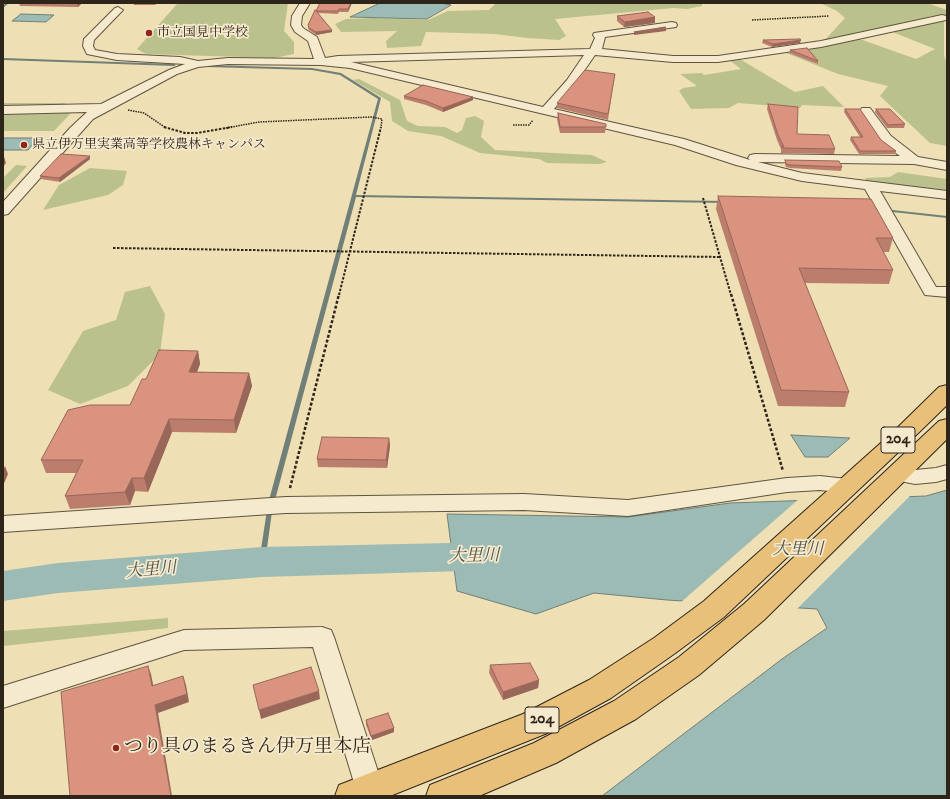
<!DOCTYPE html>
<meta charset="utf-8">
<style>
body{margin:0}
#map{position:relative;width:950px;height:799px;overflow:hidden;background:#efdfb4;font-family:"IM FELL DW Pica",serif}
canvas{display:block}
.frame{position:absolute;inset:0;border:4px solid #2e251a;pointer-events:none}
</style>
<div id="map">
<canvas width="950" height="799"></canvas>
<div class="frame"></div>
</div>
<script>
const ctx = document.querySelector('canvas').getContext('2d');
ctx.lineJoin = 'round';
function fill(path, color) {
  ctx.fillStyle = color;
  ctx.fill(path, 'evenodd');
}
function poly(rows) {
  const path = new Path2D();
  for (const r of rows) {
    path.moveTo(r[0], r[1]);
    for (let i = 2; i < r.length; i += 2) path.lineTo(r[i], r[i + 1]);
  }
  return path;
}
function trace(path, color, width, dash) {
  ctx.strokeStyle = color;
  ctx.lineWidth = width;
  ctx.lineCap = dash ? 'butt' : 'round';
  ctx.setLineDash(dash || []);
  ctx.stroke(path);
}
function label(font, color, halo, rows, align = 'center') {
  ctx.font = font + ' "IM FELL DW Pica","Noto Serif JP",serif';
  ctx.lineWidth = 3.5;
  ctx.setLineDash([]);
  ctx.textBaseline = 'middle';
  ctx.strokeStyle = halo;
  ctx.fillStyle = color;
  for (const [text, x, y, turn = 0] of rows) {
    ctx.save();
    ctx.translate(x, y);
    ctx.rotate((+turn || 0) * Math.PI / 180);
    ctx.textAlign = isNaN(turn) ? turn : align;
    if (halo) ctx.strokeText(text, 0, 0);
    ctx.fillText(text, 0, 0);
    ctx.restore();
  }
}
fill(poly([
 [178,3,288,3,284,31,294,42,294,54,274,58,146,54,137,49],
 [496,3,702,3,702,6,687,9,673,8,555,19,566,36,559,40,527,38,495,34,426,32,421,46,387,48,386,41,397,31,341,32,335,24,346,19,373,18,428,20,448,11,489,10],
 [820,3,927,3,947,10,947,21,944,21,944,56,947,64,947,146,930,143,880,96,888,86,838,74,784,52,857,38,916,59,935,49,890,31,938,20,932,16,823,42,845,18,837,11],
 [738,58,795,92,823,86,844,107,802,105,800,108,738,103,729,108,691,109,679,91,683,88,697,86,680,74,702,73,704,75,741,69,729,60],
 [359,79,400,100,407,121,418,126,445,127,457,133,462,130,466,118,475,116,484,121,481,137,495,150,592,155,607,162,600,164,547,163,539,159,480,153,441,136,408,131,392,121,390,102,353,80],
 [3,103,65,103,71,113,54,131,3,131],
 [16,165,27,166,3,193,3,178],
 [90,168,127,171,123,185,108,195,43,210,59,185],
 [898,172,947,179,947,191,868,183,865,178,890,177],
 [150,286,165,314,160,354,128,386,80,404,48,390,83,331,116,320,125,292],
 [168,618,168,628,3,646,3,631]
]), '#bbc18c');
const water = poly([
 [380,3,440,3,451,5,427,19,350,17,380,3],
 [21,14,54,15,46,22,12,21,21,14],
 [3,138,38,138,28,150,3,150,3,138],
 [791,435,850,438,828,457,805,457,791,435],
 [947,490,947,796,602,796,782,659,827,628,817,609,667,600,594,593,536,614,457,591,447,514,628,517,730,503,926,496,947,490]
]);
fill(water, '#9cbbb5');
trace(water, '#707f77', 1);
fill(poly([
 [911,495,796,610,680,603,800,498]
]), '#efdfb4');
fill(poly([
 [6,3,9,3,3,8,3,6,6,3],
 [3,58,174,64,176,65,174,66,3,60,3,58],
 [206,65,312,68,341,73,381,98,356,195,724,201,726,202,724,203,356,197,275,500,274,502,270,502,269,500,378,99,340,75,312,70,207,67,206,67,206,65],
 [883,209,947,216,947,218,884,211,883,211,883,209],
 [267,510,271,510,272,512,265,562,264,564,260,564,259,562,267,510]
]), '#707f77');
fill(poly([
 [497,542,510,546,516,556,510,566,497,570,262,577,58,593,3,601,3,571,58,563,262,547,497,542]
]), '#9cbbb5');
const minor = poly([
 [300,3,310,3,302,16,301,25,303,28,317,37,325,58,338,56,590,49,595,38,593,35,594,33,672,22,676,23,677,25,676,27,605,37,602,49,673,56,718,56,821,41,942,15,946,16,947,18,946,20,821,47,718,62,673,62,595,55,575,84,554,109,684,139,750,160,748,158,750,155,755,154,900,156,881,142,860,111,862,108,870,108,891,136,918,157,947,162,947,170,914,164,758,162,802,173,947,191,947,199,880,191,936,287,947,287,947,297,925,295,865,189,802,181,736,165,675,145,350,68,321,65,228,64,198,67,177,74,93,119,8,214,3,215,3,202,70,128,87,112,3,114,3,106,101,104,169,70,185,64,117,60,87,54,83,46,84,39,115,8,118,7,123,10,94,40,93,46,95,50,117,54,180,57,198,61,228,58,314,59,308,41,295,32,291,25,292,16,300,3],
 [584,55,567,80,543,107,351,62,584,55],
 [947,465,947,479,936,482,915,484,890,479,887,474,890,469,897,467,915,470,936,468,947,465],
 [820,476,847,479,854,481,858,486,854,491,847,493,820,490,787,492,628,516,524,510,286,513,3,532,3,516,286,497,524,494,628,500,787,478,820,476],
 [322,627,331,630,334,637,386,796,358,796,313,647,184,650,3,708,3,686,184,630,322,627]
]);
const highway = poly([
 [947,385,947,405,908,443,724,617,674,654,611,698,545,734,390,796,335,796,339,785,523,714,589,680,654,638,704,601,892,433,939,387,947,385],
 [947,419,947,439,764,620,699,675,636,719,556,763,479,796,426,796,430,785,534,743,614,701,679,657,744,604,939,421,947,419]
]);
trace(minor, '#5e5440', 2);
trace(highway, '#2e251a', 2);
trace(poly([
 [752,20,829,16],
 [128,110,144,113,166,128],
 [513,125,529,125,533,120],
 [226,128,259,122,371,117,382,119,381,128]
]), '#2e251a', 1.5, [1.5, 1]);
trace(poly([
 [164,127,185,133,197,133,232,127],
 [703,198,731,295],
 [113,248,720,257],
 [339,295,381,127]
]), '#2e251a', 2, [2.5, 1.5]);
trace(poly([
 [731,294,783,471],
 [290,488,339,294]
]), '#2e251a', 2.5, [3, 2]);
fill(minor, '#f5eace');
fill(highway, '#e8c07a');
fill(poly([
 [19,3,82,3,78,7,20,6],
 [133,3,157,3,155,5,134,5],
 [320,3,352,3,348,12,339,12,338,14,318,13,332,30,332,32,316,35,309,30,308,28,308,25],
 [617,16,655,17,655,23,624,27,617,21],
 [763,40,800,43,772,47,762,43],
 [790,50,818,61,818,64,789,53],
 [614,80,608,120,557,108,557,103],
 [404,96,473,100,443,112,426,105,404,99],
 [768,104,797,134,835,149,834,154,781,153,781,149,777,140,767,109],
 [845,109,881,140,896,151,895,154,859,154,850,140,851,137,860,137,844,112],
 [876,109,905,124,904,128,887,128,875,112],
 [558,113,606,124,605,133,560,133,557,119],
 [90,159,60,182,41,179,40,176],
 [785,160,842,167,841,171,790,168,786,167,785,164],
 [718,196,893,238,889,252,883,252,893,270,889,284,805,283,849,392,845,407,778,406,716,209],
 [198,351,200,364,197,372,249,373,252,386,236,433,172,432,148,492,135,491,130,505,70,509,65,496,76,473,46,473,41,460,130,405,146,379],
 [389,438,390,446,387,468,318,467,317,459],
 [490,665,539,680,538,688,503,700,489,673],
 [366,720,394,732,372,740,366,725]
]), '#bb7e6d');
fill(poly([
 [77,3,82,3,78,7],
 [351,3,352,3,348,12,348,9],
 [655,17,655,23,624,27,625,22],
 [666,28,666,31,634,35,634,32],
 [332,30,332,32,316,35,316,32],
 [801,40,800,43,772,47,773,44],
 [473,97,473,100,443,112,443,108],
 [3,153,6,163,3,167],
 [90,156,90,159,60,182,59,178],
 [198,351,200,364,192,385,189,372],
 [249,373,252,386,236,433,234,420],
 [169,419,172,432,148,492,144,478],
 [389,438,390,446,387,468,386,460],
 [5,466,8,474,3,486,3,470],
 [132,478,135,491,130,505,125,492],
 [148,666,151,674,155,694,152,686],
 [183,676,186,685,189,702,158,713,172,796,171,796,155,705],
 [539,680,538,688,503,700,503,692],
 [319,691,320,699,261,719,259,710],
 [394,728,394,732,372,740,371,736]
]), '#986759');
const building = poly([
 [320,3,351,3,348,9,339,9,338,11,316,11,320,3],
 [315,10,316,11,332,30,316,32,309,28,308,25,315,10],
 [648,12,655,17,625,22,617,16,648,12],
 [665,27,666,28,634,32,665,27],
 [800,39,801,40,773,44,763,40,800,39],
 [807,48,818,61,790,50,807,48],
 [585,70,615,74,608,114,557,103,585,70],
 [423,85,473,97,443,108,426,101,404,96,423,85],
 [768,104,798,107,797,134,829,135,835,149,782,148,782,146,784,147,778,135,768,104],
 [845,109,860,109,881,140,896,151,860,151,851,137,863,137,845,109],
 [876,109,890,109,905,124,888,125,876,109],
 [558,113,606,124,606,127,560,127,558,113],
 [61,154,90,156,59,178,40,176,61,154],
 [785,160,839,161,842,167,791,165,786,164,785,160],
 [718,196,871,199,893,238,876,238,893,270,799,268,849,392,781,390,718,196],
 [159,350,198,351,189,372,249,373,234,420,169,419,144,478,132,478,125,492,65,496,83,460,41,460,68,410,90,405,130,405,142,379,146,379,159,350],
 [322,437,389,438,386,460,317,459,322,437],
 [530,663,539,680,503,692,490,665,530,663],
 [148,666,152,686,183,676,187,694,155,705,171,796,70,796,61,692,148,666],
 [311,667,319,691,259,710,253,685,311,667],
 [388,713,394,728,371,736,366,720,388,713]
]);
fill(building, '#d9937f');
trace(building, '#986759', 1);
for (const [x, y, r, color] of [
 [149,33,4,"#8f2418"],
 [24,145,4,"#8f2418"],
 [116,748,4,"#8f2418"]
]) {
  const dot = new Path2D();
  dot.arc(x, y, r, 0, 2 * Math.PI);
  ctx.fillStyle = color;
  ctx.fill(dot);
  trace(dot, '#f5eace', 1.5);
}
label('13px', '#2e251a', '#f5eace', [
 ["市立国見中学校",157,33],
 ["県立伊万里実業高等学校農林キャンパス",32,145]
], 'left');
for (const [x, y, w] of [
 [898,440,34],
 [542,720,34]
]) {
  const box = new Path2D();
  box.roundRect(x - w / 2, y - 13, w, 26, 3);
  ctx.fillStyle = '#f5eace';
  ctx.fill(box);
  trace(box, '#2e251a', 1);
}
label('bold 15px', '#2e251a', null, [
 ["204",898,440],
 ["204",542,720]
]);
label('italic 17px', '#4f5248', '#f5eace', [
 ["大里川",798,550],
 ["大里川",474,557,-1],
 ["大里川",151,571,-5]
]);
label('19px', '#2e251a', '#f5eace', [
 ["つり具のまるきん伊万里本店",124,748]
], 'left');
</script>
